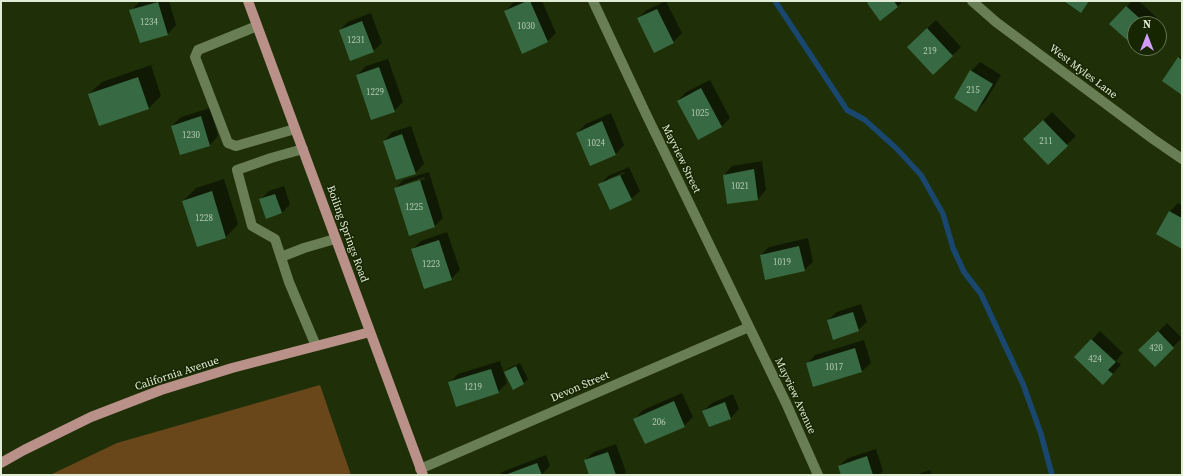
<!DOCTYPE html>
<style>
body{margin:0}
#map{position:relative;width:1183px;height:476px;overflow:hidden;background:#1f3008;font-family:"Source Serif 4",serif}
canvas{display:block}
.frame{position:absolute;inset:0;border:2px solid #e1ecd6;pointer-events:none}
.north{position:absolute;left:1127px;top:16px;width:40px;height:40px;box-sizing:border-box;background:#162600;border:1px solid #677556;border-radius:50%;rotate:0deg;font-size:11px;font-weight:700;line-height:16px;text-align:center;color:#e1ecd6}
.north::after{content:'';display:block;margin:auto;width:14px;height:18px;background:#d29cfd;clip-path:polygon(50% 0,100% 100%,50% 72%,0 100%)}
</style>
<div id="map">
<canvas width="1183" height="476"></canvas>
<div class="frame"></div>
<div class="north">N</div>
</div>
<script>
const ctx = document.querySelector('canvas').getContext('2d');
ctx.lineJoin = 'round';
function fill(path, color) {
  ctx.fillStyle = color;
  ctx.fill(path, 'evenodd');
}
function poly(rows) {
  const path = new Path2D();
  for (const r of rows) {
    path.moveTo(r[0], r[1]);
    for (let i = 2; i < r.length; i += 2) path.lineTo(r[i], r[i + 1]);
  }
  return path;
}
function trace(path, color, width, dash) {
  ctx.strokeStyle = color;
  ctx.lineWidth = width;
  ctx.lineCap = dash ? 'butt' : 'round';
  ctx.setLineDash(dash || []);
  ctx.stroke(path);
}
function label(font, color, halo, rows, align = 'center') {
  ctx.font = font + ' "Source Serif 4",serif';
  ctx.lineWidth = 3;
  ctx.setLineDash([]);
  ctx.textBaseline = 'middle';
  ctx.strokeStyle = halo;
  ctx.fillStyle = color;
  for (const [text, x, y, turn = 0] of rows) {
    ctx.save();
    ctx.translate(x, y);
    ctx.rotate((+turn || 0) * Math.PI / 180);
    ctx.textAlign = isNaN(turn) ? turn : align;
    if (halo) ctx.strokeText(text, 0, 0);
    ctx.fillText(text, 0, 0);
    ctx.restore();
  }
}
fill(poly([
 [320,385,351,475,50,475,117,443]
]), '#69471b');
fill(poly([
 [143,1,169,1,176,25,168,34,140,42,131,11,139,2],
 [518,1,542,1,556,33,548,41,505,12,513,3],
 [666,1,682,33,673,42,638,18,647,10],
 [871,1,903,1,898,6,880,19],
 [1132,1,1139,1,1157,18,1156,19,1167,30,1159,39,1159,24,1135,24,1135,46,1111,24],
 [371,13,382,43,373,51,340,30,348,22],
 [936,20,961,47,933,74,916,39],
 [1182,55,1182,94,1179,58],
 [388,59,403,102,394,111,357,75,366,66],
 [980,62,1001,75,985,102,976,111,971,71],
 [151,65,161,96,149,108,100,125,89,94,102,82],
 [710,80,730,118,722,126,699,139,678,101,686,92],
 [210,108,218,136,210,145,181,154,172,126,181,117],
 [1052,112,1076,136,1048,163,1024,139],
 [611,113,624,145,616,154,591,164,577,133,586,124],
 [411,126,424,164,415,173,384,141,392,132],
 [762,161,766,190,758,199,724,175,732,166],
 [629,167,640,191,631,199,599,185,608,176],
 [624,172,625,173,608,181,608,179],
 [429,172,443,218,434,227,395,189,403,180],
 [424,177,425,179,404,186,404,184],
 [224,179,238,224,226,237,197,246,183,201,196,188],
 [284,186,290,204,282,213,266,218,260,200,269,191],
 [1178,203,1182,205,1182,248,1169,212],
 [447,232,460,270,451,279,412,250,421,241],
 [808,238,813,262,804,270,761,255,769,247],
 [861,304,867,322,858,330,828,320,837,312],
 [1167,323,1182,338,1155,365,1140,350],
 [1100,331,1123,353,1116,361,1121,365,1103,384,1075,357],
 [864,340,871,363,862,371,814,386,807,364,815,355],
 [500,361,507,383,498,392,449,383,458,374],
 [520,363,528,379,524,383,513,388,505,372,509,368],
 [682,393,693,417,684,426,635,419,643,410],
 [733,394,739,409,731,418,703,411,712,403],
 [616,444,626,472,623,475,590,475,585,460,594,452],
 [876,449,883,471,879,475,842,475,839,466,848,458],
 [546,455,550,466,543,473,544,475,498,475,502,472],
 [930,470,932,475,915,475]
]), '#0007');
trace(poly([
 [775,1,847,110,865,120,896,148,921,175,943,214,953,248,964,272,981,294,1023,384,1041,434,1052,475]
]), '#194770', 5.5);
fill(poly([
 [527,1,530,1,548,42,522,54,504,11],
 [870,1,894,1,898,7,880,21,867,3],
 [1064,1,1089,1,1081,13],
 [158,2,168,35,140,43,129,10],
 [1126,6,1146,24,1135,24,1135,47,1109,24],
 [657,9,674,43,654,53,637,18],
 [362,21,374,52,350,61,339,30],
 [927,28,953,56,933,75,907,47],
 [1136,48,1151,48,1144,55],
 [1178,57,1182,60,1182,95,1162,81],
 [379,67,395,112,371,120,356,75],
 [970,70,993,84,976,112,954,98],
 [138,77,149,109,99,126,88,94],
 [701,88,722,127,698,140,677,101],
 [201,116,210,146,180,155,171,126],
 [1043,120,1068,146,1048,165,1023,139],
 [602,121,616,155,590,166,576,133],
 [402,134,416,174,396,180,383,141],
 [754,169,758,200,727,204,723,175],
 [620,175,632,200,610,210,598,184],
 [420,180,435,227,409,236,394,188],
 [212,191,226,238,197,247,182,201],
 [275,194,282,213,266,219,259,199],
 [1169,211,1182,218,1182,249,1156,234],
 [439,240,452,280,424,289,411,249],
 [799,246,805,271,765,280,760,255],
 [853,312,859,331,833,340,827,320],
 [1158,331,1174,348,1155,367,1138,350],
 [1091,339,1116,362,1108,370,1113,374,1103,385,1074,357],
 [855,348,862,372,813,387,806,363],
 [516,366,524,384,513,390,504,372],
 [491,369,499,393,456,407,448,382],
 [674,401,685,427,645,444,633,419],
 [725,402,731,419,709,427,702,411],
 [608,452,616,475,589,475,584,460],
 [867,456,873,475,841,475,838,466],
 [537,463,542,475,505,475]
]), '#376a42');
trace(poly([
 [593,1,646,114,786,403,818,475],
 [972,1,996,22,1153,139,1182,159],
 [257,26,198,50,195,57,228,143,236,146,295,129],
 [303,149,271,158,237,170,252,226,275,239,289,282,316,346],
 [281,257,304,248,335,239],
 [420,469,749,327]
]), '#6a7e55', 10);
trace(poly([
 [248,1,423,475],
 [1,463,24,450,91,417,161,390,232,368,370,332]
]), '#ba9189', 10);
label('9px', '#b6ccb1', null, [
 ["1234",149,23],
 ["1030",526,27],
 ["1231",356,41],
 ["219",930,52],
 ["215",973,91],
 ["1229",375,93],
 ["1025",700,114],
 ["1230",191,136],
 ["211",1046,142],
 ["1024",596,144],
 ["1021",740,187],
 ["1225",414,208],
 ["1228",204,219],
 ["1019",782,263],
 ["1223",431,265],
 ["420",1156,349],
 ["424",1095,360],
 ["1017",834,368],
 ["1219",473,388],
 ["206",659,423]
]);
label('11px', '#e1ecd6', '#162600', [
 ["West Myles Lane",1083,72,37],
 ["Mayview Street",681,159,64],
 ["Boiling Springs Road",347,234,70],
 ["California Avenue",177,374,-18],
 ["Devon Street",580,387,-23],
 ["Mayview Avenue",795,396,65]
]);
</script>
